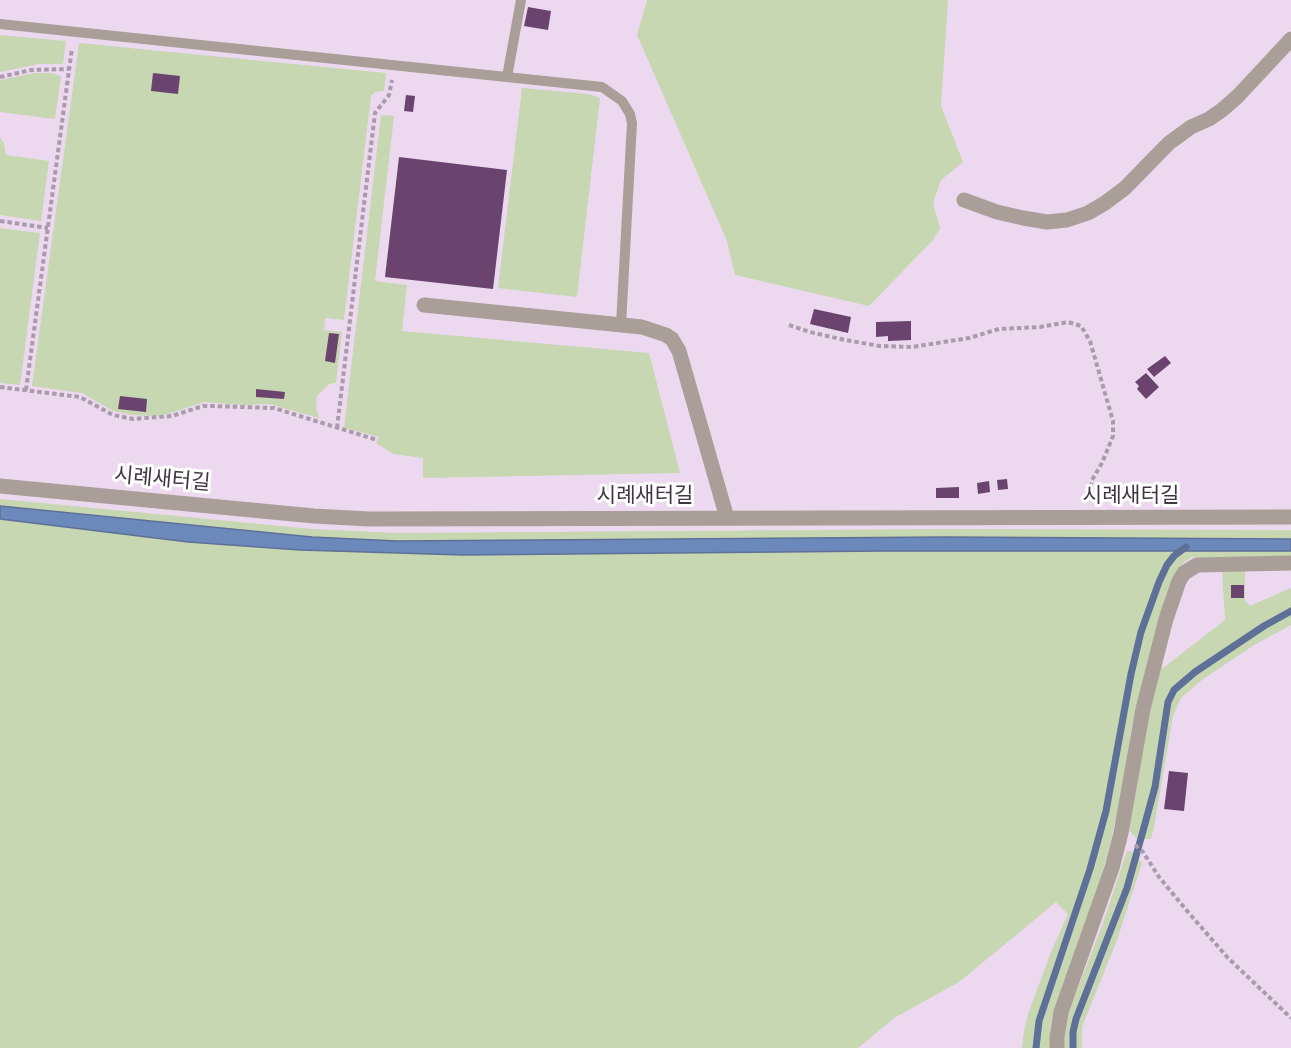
<!DOCTYPE html>
<meta charset="utf-8">
<style>
body{margin:0}
canvas{display:block;background:#ecd8ef}
</style>
<canvas width="1291" height="1048"></canvas>
<script>
const ctx = document.querySelector('canvas').getContext('2d');
ctx.lineJoin = 'round';
function fill(path, color) {
  ctx.fillStyle = color;
  ctx.fill(path, 'evenodd');
}
function poly(rows) {
  const path = new Path2D();
  for (const r of rows) {
    path.moveTo(r[0], r[1]);
    for (let i = 2; i < r.length; i += 2) path.lineTo(r[i], r[i + 1]);
  }
  return path;
}
function trace(path, color, width, dash) {
  ctx.strokeStyle = color;
  ctx.lineWidth = width;
  ctx.lineCap = dash ? 'butt' : 'round';
  ctx.setLineDash(dash || []);
  ctx.stroke(path);
}
function label(font, color, halo, rows, align = 'center') {
  ctx.font = font + ' "DejaVu Sans","Noto Sans KR",sans-serif';
  ctx.lineWidth = 6;
  ctx.setLineDash([]);
  ctx.textBaseline = 'middle';
  ctx.strokeStyle = halo;
  ctx.fillStyle = color;
  for (const [text, x, y, turn = 0] of rows) {
    ctx.save();
    ctx.translate(x, y);
    ctx.rotate((+turn || 0) * Math.PI / 180);
    ctx.textAlign = isNaN(turn) ? turn : align;
    if (halo) ctx.strokeText(text, 0, 0);
    ctx.fillText(text, 0, 0);
    ctx.restore();
  }
}
fill(poly([
 [647,0,948,0,941,106,963,162,941,180,933,203,940,228,933,240,869,306,735,275,727,241,637,35],
 [0,35,66,41,63,64,39,64,0,72],
 [79,43,386,73,384,91,375,92,371,96,344,320,325,318,324,330,342,332,336,383,329,384,317,396,316,408,319,418,269,404,243,405,204,402,168,414,157,416,132,415,113,411,82,393,32,386],
 [35,73,51,73,61,76,55,119,0,112,0,80],
 [522,88,588,94,600,98,577,297,498,288],
 [381,115,394,116,375,281,407,285,402,331,649,353,680,473,423,478,423,458,393,454,376,443,379,437,344,428],
 [0,137,4,144,6,155,49,161,41,221,0,215],
 [0,228,40,233,20,385,0,383],
 [0,499,312,529,396,533,944,529,1291,530,1291,539,945,537,397,541,312,537,0,506],
 [0,519,188,542,300,550,463,555,883,551,1291,551,1291,559,1192,557,1184,562,1176,574,1157,631,1131,730,1124,782,1109,849,1099,884,1053,1015,1050,1028,1050,1048,1022,1048,1024,1031,1028,1014,1051,952,1068,914,1056,902,959,982,894,1018,858,1048,0,1048],
 [1245,568,1245,600,1250,606,1291,588,1291,625,1254,645,1203,679,1181,698,1173,716,1154,827,1151,839,1137,839,1129,830,1139,764,1159,667,1163,668,1225,620,1222,569],
 [1127,851,1134,852,1142,863,1117,940,1082,1027,1082,1048,1064,1048,1066,1018,1102,926]
]), '#c7d7b1');
const water = poly([
 [0,506,312,537,397,541,945,537,1291,539,1291,551,883,551,463,555,300,550,188,542,0,519,0,506]
]);
fill(water, '#6c89bc');
trace(water, '#5e7097', 1.5);
trace(poly([
 [1036,1048,1039,1021,1090,869,1106,811,1131,674,1141,632,1159,582,1167,565,1174,556,1186,547],
 [1073,1048,1073,1032,1076,1019,1127,888,1143,831,1155,787,1168,702,1174,690,1195,672,1264,626,1291,611]
]), '#5e7097', 7);
fill(poly([
 [528,7,551,11,548,30,524,26],
 [153,73,180,76,178,94,151,91],
 [406,95,415,96,413,112,404,111],
 [399,157,507,170,493,289,385,277],
 [814,309,851,317,848,333,810,324],
 [911,321,911,340,888,341,888,336,876,337,876,322],
 [329,333,339,334,335,363,325,361],
 [1165,356,1171,363,1154,377,1147,369],
 [1146,373,1159,387,1146,399,1137,389,1139,386,1135,382],
 [256,389,285,392,284,399,256,397],
 [120,396,147,399,146,412,118,409],
 [1007,479,1008,489,998,490,997,480],
 [989,481,990,492,978,494,977,483],
 [959,487,959,498,936,498,936,488],
 [1231,585,1244,585,1244,598,1231,598],
 [1169,771,1188,773,1184,811,1164,809]
]), '#6a436f');
trace(poly([
 [0,77,31,70,69,69],
 [0,221,48,228],
 [789,325,810,332,845,340,880,346,912,347,969,338,999,329,1040,327,1068,322,1081,326,1090,341,1113,421,1113,436,1102,463,1092,480,1088,499],
 [0,387,80,397,113,415,133,419,172,416,203,406,211,406,274,408,377,440],
 [26,390,72,48],
 [337,428,375,113,389,95,392,80],
 [1135,845,1143,852,1159,877,1188,912,1228,958,1291,1018]
]), '#a99aac', 4, [4.5, 3]);
trace(poly([
 [0,24,602,87,622,101,630,114,632,123,621,325],
 [507,77,521,0]
]), '#aa9e98', 10);
trace(poly([
 [964,200,997,212,1023,218,1047,222,1067,220,1088,213,1105,203,1125,188,1169,143,1191,127,1209,119,1222,110,1238,96,1291,39],
 [424,305,642,327,666,335,672,339,679,351,727,518],
 [1057,1048,1057,1037,1061,1012,1112,868,1121,833,1143,709,1166,619,1179,581,1184,573,1197,565,1291,563]
]), '#aa9e98', 15);
trace(poly([
 [0,486,314,516,369,519,1291,517]
]), '#aa9e98', 15);
label('21px', '#3f3740', '#fff', [
 ["시례새터길",162,480,5],
 ["시례새터길",645,497],
 ["시례새터길",1131,497]
]);
</script>
